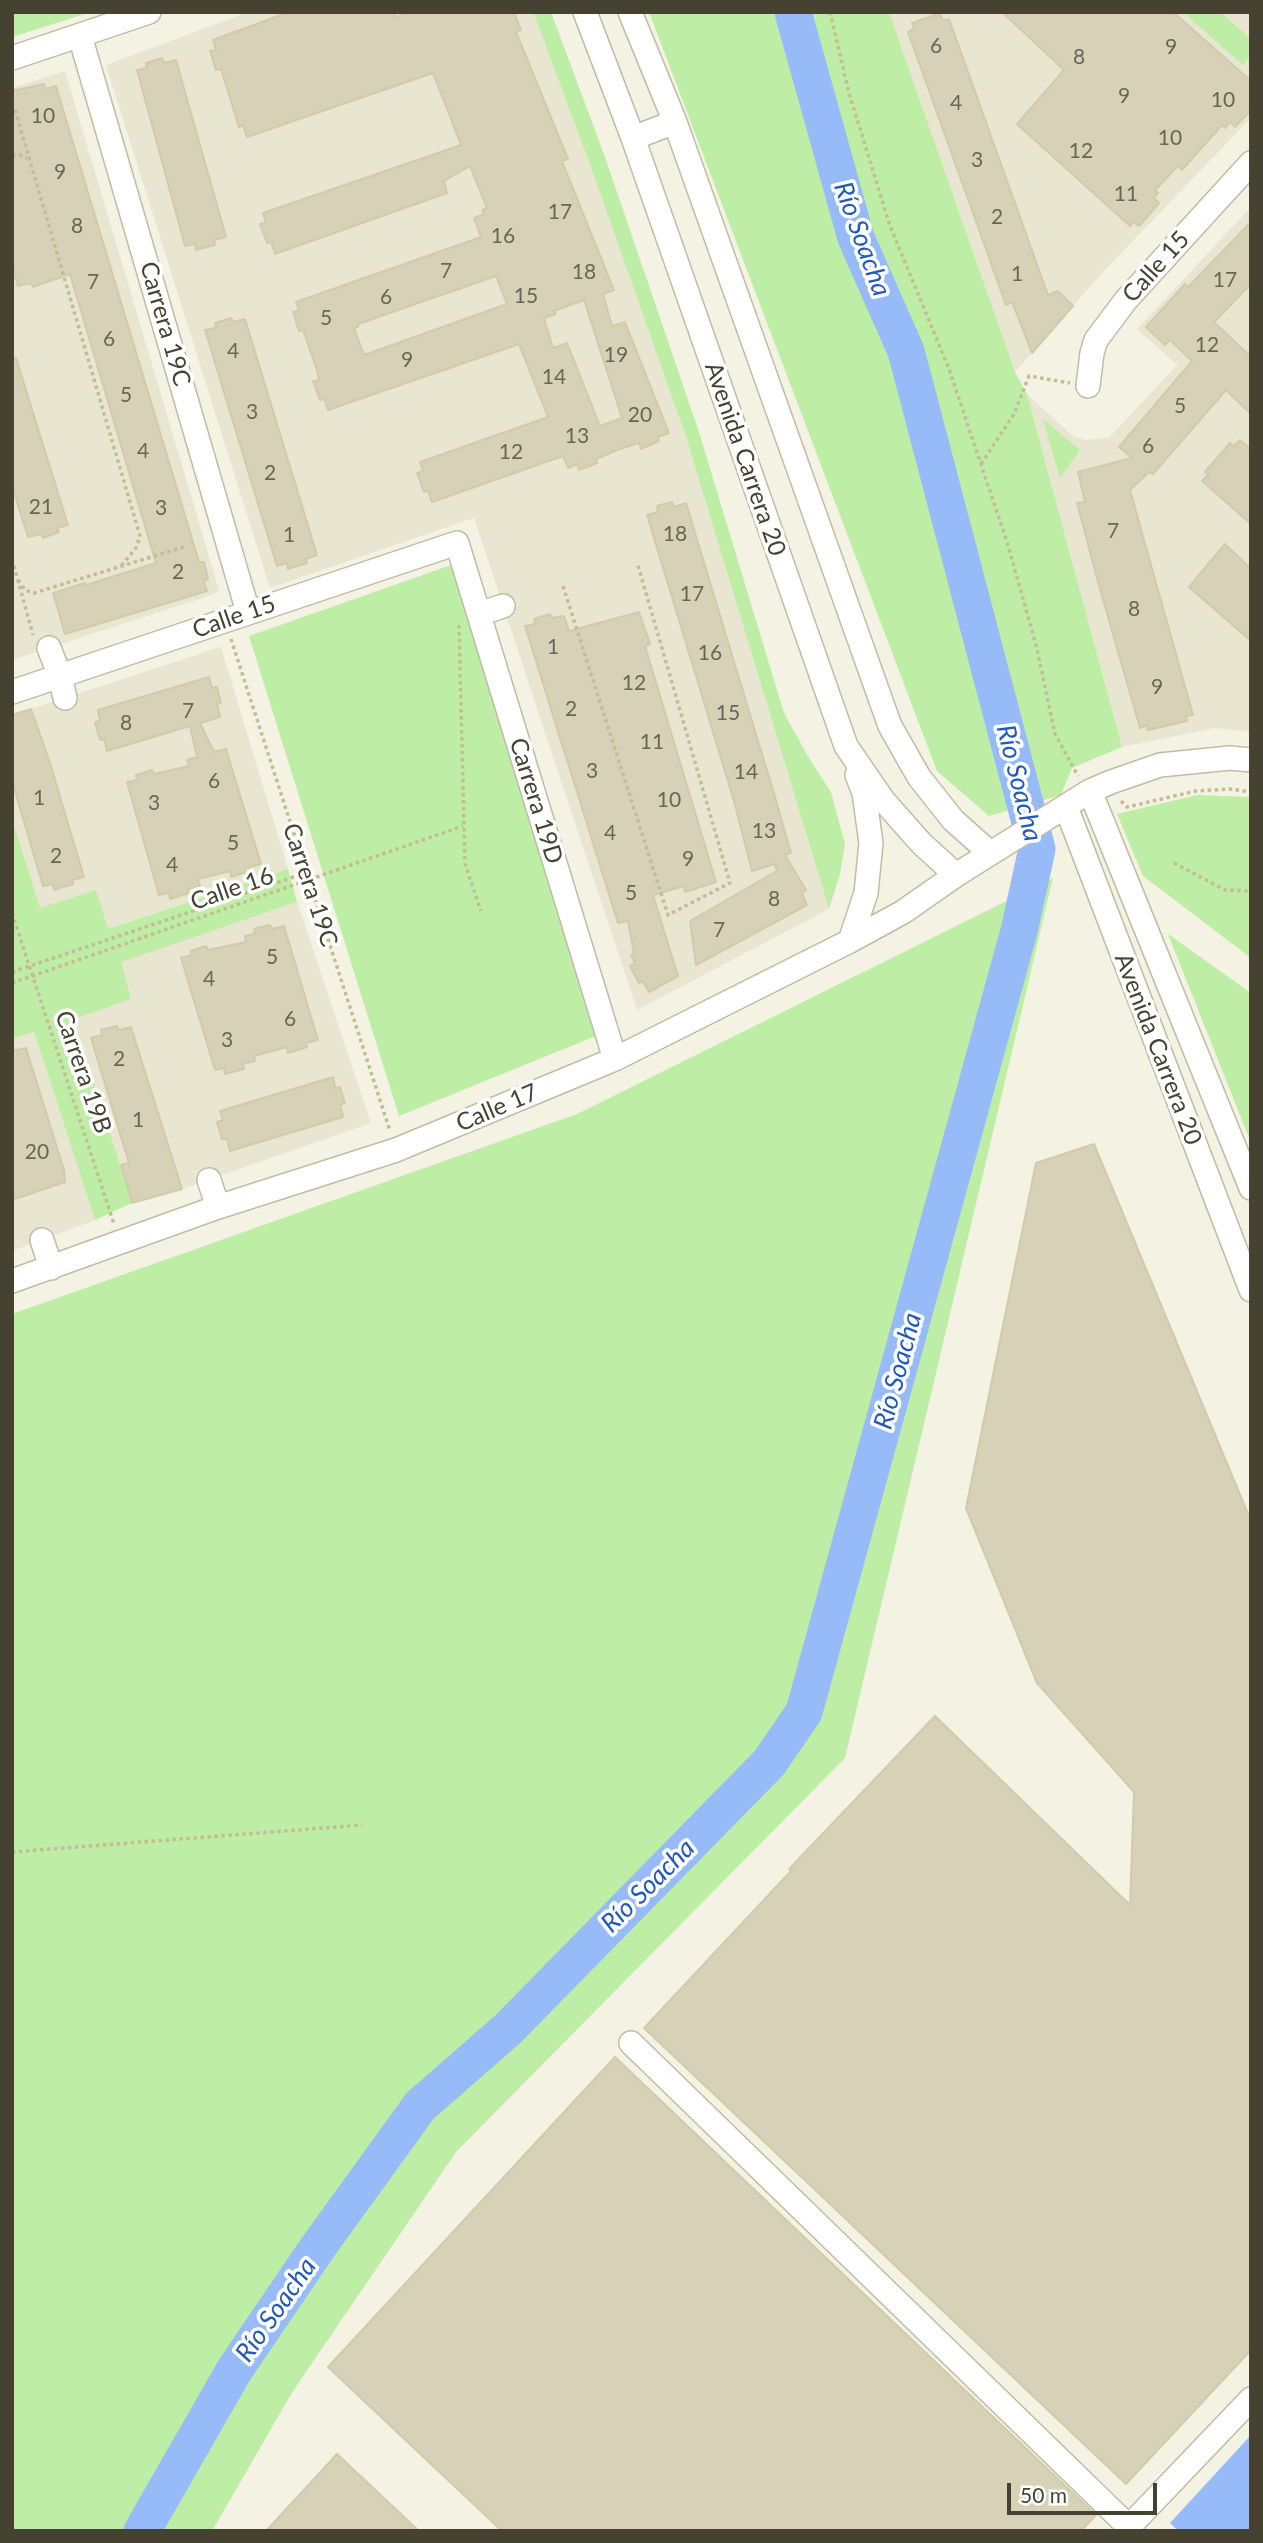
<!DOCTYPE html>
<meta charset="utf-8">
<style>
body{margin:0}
#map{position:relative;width:1263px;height:2543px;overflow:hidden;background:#f4f2e3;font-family:Lato,sans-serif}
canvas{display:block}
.frame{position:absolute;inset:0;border:14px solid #464232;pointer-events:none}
.scale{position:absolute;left:1007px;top:2483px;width:150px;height:32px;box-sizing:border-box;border:4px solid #464232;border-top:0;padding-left:9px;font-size:21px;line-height:24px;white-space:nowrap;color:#464232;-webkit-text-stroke:5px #fff;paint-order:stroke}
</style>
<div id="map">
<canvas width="1263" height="2543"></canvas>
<div class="frame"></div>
<div class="scale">50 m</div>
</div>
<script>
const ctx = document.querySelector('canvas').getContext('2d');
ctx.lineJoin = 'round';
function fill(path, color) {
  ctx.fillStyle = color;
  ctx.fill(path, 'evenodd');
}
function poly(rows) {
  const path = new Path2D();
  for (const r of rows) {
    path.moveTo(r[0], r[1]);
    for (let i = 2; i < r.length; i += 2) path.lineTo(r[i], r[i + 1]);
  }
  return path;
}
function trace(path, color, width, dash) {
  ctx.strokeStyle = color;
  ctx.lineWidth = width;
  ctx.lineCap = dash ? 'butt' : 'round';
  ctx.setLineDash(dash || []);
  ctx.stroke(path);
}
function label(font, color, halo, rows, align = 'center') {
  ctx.font = font + ' Lato,sans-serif';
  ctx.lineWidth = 7;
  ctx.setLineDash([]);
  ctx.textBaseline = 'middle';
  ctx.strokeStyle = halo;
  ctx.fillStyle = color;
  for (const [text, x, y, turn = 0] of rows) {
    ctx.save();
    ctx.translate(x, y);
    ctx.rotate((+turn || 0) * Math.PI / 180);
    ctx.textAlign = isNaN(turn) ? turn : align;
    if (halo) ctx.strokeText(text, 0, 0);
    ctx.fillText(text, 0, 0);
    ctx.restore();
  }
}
fill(poly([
 [248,12,533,12,589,162,686,437,829,909,637,1010,474,518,270,588,106,65],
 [889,12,1251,12,1251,118,1103,272,1015,372],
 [65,71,219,590,212,595,12,660,12,88],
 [1251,207,1251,732,1215,728,1122,747,1027,394,1073,436,1085,440,1109,438,1177,365,1137,329],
 [221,647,288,869,108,929,40,909,12,817,12,715],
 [297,902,371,1123,182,1189,132,1203,74,1018,131,999,120,962],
 [34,1032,95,1220,12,1251,12,1039]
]), '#e8e6d0');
fill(poly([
 [12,12,91,12,12,37],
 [533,12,551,12,605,157,699,432,784,713,809,758,831,792,845,844,840,874,829,909,686,437,589,162],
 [649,12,889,12,1015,372,1027,394,1122,747,1072,768,1061,795,989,816,937,771],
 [1183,12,1220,12,1251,39,1251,56,1243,65],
 [1043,419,1080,450,1060,478],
 [457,563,618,1027,399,1116,249,636],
 [1197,795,1251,797,1251,958,1143,876,1117,814],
 [12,818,40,908,96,890,108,929,288,869,297,902,121,962,131,999,74,1019,132,1203,95,1220,34,1032,12,1039],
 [1053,878,845,1758,456,2152,293,2391,212,2531,12,2531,12,1314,577,1114],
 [1168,934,1251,993,1251,1143]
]), '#beeda6');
fill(poly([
 [1251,2435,1251,2530,1178,2531,1170,2523]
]), '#97bbf8');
trace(poly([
 [142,2531,235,2369,318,2247,420,2106,508,2029,769,1763,804,1712,1019,931,1037,849,906,351,856,238,793,12]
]), '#97bbf8', 37);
const building = poly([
 [289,12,394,12,396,17,410,12,514,12,521,30,516,32,568,159,562,161,614,290,603,294,612,326,625,322,669,433,658,437,659,441,641,449,639,443,620,449,596,459,597,463,579,470,577,464,568,468,563,456,432,502,428,491,424,492,417,473,423,471,420,462,548,417,519,344,328,410,324,399,320,400,313,381,319,380,317,370,303,330,299,331,293,312,299,311,296,302,481,237,474,218,484,214,482,210,487,208,470,166,444,181,447,193,275,254,271,242,267,243,260,224,266,223,263,213,461,145,433,73,247,137,243,125,239,127,221,69,216,70,210,51,216,50,213,40,289,12],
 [496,276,507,304,364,355,354,328,358,327,358,324,496,276],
 [584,300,622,418,600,426,567,343,553,348,544,318,556,314,554,311,584,300],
 [1002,12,1173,12,1251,81,1251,110,1235,127,1230,122,1225,128,1222,125,1182,170,1178,166,1155,190,1158,193,1154,198,1159,203,1139,226,1134,222,1130,226,1017,124,1064,70,1002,12],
 [940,13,943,21,949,19,1048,295,1058,291,1073,306,1032,353,1012,302,1006,305,908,32,914,28,912,23,940,13],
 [162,58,164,63,176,60,226,237,214,240,215,245,196,250,195,244,185,246,137,70,147,68,146,63,162,58],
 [44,84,46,89,56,86,199,562,204,562,208,579,204,581,207,591,65,634,53,593,85,583,86,585,156,563,70,274,33,287,31,283,18,286,12,266,12,91,44,84],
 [1251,222,1251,284,1214,322,1251,357,1251,414,1226,390,1153,474,1149,472,1130,490,1193,715,1186,716,1187,721,1148,730,1147,725,1140,728,1098,582,1077,503,1085,502,1078,472,1132,458,1119,447,1192,361,1170,340,1165,345,1146,327,1185,284,1188,287,1251,222],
 [231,318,233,322,245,319,317,555,306,559,307,563,288,569,287,563,277,566,205,330,216,328,215,323,231,318],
 [16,358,68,525,57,528,59,532,43,538,41,534,28,537,12,486,12,359,16,358],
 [1240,440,1251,450,1251,524,1202,481,1208,475,1205,472,1230,443,1234,446,1240,440],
 [672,502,674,507,686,503,778,807,791,853,785,855,806,890,802,893,807,905,696,965,690,921,777,871,775,864,752,871,734,801,647,515,658,512,657,506,672,502],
 [1225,544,1251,569,1251,641,1189,587,1225,544],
 [639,612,650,644,645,646,716,882,685,892,684,886,653,895,678,976,649,992,643,981,639,983,630,966,635,963,631,955,634,953,628,921,618,923,525,626,535,624,534,619,550,614,552,618,564,616,569,631,639,612],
 [209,677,212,688,217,687,221,703,217,704,220,717,200,723,214,752,226,749,261,864,249,867,250,871,231,877,230,871,198,879,200,886,188,889,189,893,170,899,169,893,159,895,127,782,137,780,136,775,152,770,154,774,189,766,187,760,197,757,190,726,107,751,104,739,100,740,95,723,100,720,98,710,209,677],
 [31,709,50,763,84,877,72,880,73,884,54,890,53,884,43,886,12,781,12,715,31,709],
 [270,925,272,929,284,926,318,1040,306,1043,307,1047,288,1053,287,1047,254,1056,255,1061,243,1064,244,1069,225,1074,224,1068,215,1070,181,958,192,955,191,951,206,946,208,950,246,942,245,936,255,934,254,929,270,925],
 [117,1026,119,1030,131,1027,182,1189,132,1203,121,1165,129,1163,91,1038,102,1035,101,1030,117,1026],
 [26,1048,64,1170,65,1182,12,1200,12,1051,26,1048],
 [333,1077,335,1088,340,1087,345,1103,340,1105,343,1117,230,1151,227,1139,222,1139,217,1122,223,1120,220,1111,333,1077],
 [1094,1144,1251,1521,1251,2350,1126,2484,644,2028,791,1871,789,1869,935,1716,1130,1905,1134,1792,1037,1683,966,1508,1036,1163,1094,1144],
 [615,2057,1096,2515,1081,2531,502,2531,328,2367,615,2057],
 [337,2454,419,2531,266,2531,337,2454]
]);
fill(building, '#d6d1b7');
trace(building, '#d2cba9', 2);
const minor = poly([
 [585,12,633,138,846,746,883,800,921,843,956,875],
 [630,12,675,122,890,726,919,777,953,820,990,853],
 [80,36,248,612],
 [12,58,149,12],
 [633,138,675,122],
 [1088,386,1092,353,1096,340,1126,300,1251,163],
 [479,614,503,606],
 [49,648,60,676,65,698],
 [12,692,457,543,615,1059],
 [1090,791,1251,1188],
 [1066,807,1251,1290],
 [850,941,866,893,871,843,864,793,857,775],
 [209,1180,218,1207],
 [42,1240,51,1268],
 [12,1281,218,1207,396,1150,615,1059,850,941,903,912,956,875,1090,791,1111,782,1160,765,1230,758,1251,760],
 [631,2043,1129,2527],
 [1125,2531,1251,2399]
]);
trace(minor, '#c0bca4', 26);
trace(poly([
 [830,12,849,93,890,226,949,369,1008,545,1037,649,1055,734,1078,776],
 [15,110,140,536,136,548,121,566],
 [12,155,21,155,27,158],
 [981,464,1014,414,1029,376,1070,383],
 [12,559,33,635],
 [18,580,25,590,34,593,187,546],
 [563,586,668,915,730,883,637,562],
 [459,625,465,864,481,911],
 [231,639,390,1131],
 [1121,801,1127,807,1196,791,1230,789,1251,792],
 [1174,863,1225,890,1251,891],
 [12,913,114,1224],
 [12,972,291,878,305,871],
 [12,983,463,826],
 [12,1852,362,1825]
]), '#c3bd94', 3.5, [3.5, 3.5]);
trace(minor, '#fff', 23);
label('21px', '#6a6653', null, [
 ["6",936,46],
 ["9",1171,47],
 ["8",1079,57],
 ["9",1124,96],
 ["10",1223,100],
 ["4",956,103],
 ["10",43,116],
 ["10",1170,138],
 ["12",1081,151],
 ["3",977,160],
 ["9",60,172],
 ["11",1126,194],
 ["17",560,212],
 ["2",997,217],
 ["8",77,226],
 ["16",503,236],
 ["7",446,271],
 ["18",584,272],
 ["1",1017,274],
 ["17",1225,280],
 ["7",93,282],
 ["15",526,296],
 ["6",386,297],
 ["5",326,318],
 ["6",109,339],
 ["12",1207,345],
 ["4",233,351],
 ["19",616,355],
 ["9",407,360],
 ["14",554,377],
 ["5",126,395],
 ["5",1180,406],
 ["3",252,412],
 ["20",640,415],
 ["13",577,436],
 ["6",1148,446],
 ["4",143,451],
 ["12",511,452],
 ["2",270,473],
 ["21",41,507],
 ["3",161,508],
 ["7",1113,531],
 ["18",675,534],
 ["1",289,535],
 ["2",178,572],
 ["17",692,594],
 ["8",1134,609],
 ["1",553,647],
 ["16",710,653],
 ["12",634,683],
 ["9",1157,687],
 ["2",571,709],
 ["7",188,711],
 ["15",728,713],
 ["8",126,723],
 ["11",652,742],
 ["3",592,771],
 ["14",746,772],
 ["6",214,781],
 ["1",39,798],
 ["10",669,800],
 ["3",154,803],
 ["13",764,831],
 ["4",610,833],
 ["5",233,843],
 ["2",56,856],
 ["9",688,859],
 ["4",172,865],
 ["5",631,893],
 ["8",774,899],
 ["7",719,930],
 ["5",272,957],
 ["4",209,979],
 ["6",290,1019],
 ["3",227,1040],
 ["2",119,1059],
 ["1",138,1120],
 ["20",37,1152]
]);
label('24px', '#464232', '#fff', [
 ["Calle 15",1156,267,-48],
 ["Carrera 19C",165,324,74],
 ["Avenida Carrera 20",745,459,71],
 ["Calle 15",234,617,-19],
 ["Carrera 19D",536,801,73],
 ["Carrera 19C",310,885,72],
 ["Calle 16",232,889,-19],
 ["Avenida Carrera 20",1158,1049,69],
 ["Carrera 19B",83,1072,71],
 ["Calle 17",497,1108,-23]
]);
label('italic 26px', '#2058bd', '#fff', [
 ["Río Soacha",862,239,70],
 ["Río Soacha",1019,783,76],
 ["Río Soacha",898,1371,-75],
 ["Río Soacha",648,1886,-45],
 ["Río Soacha",276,2310,-55]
]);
</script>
